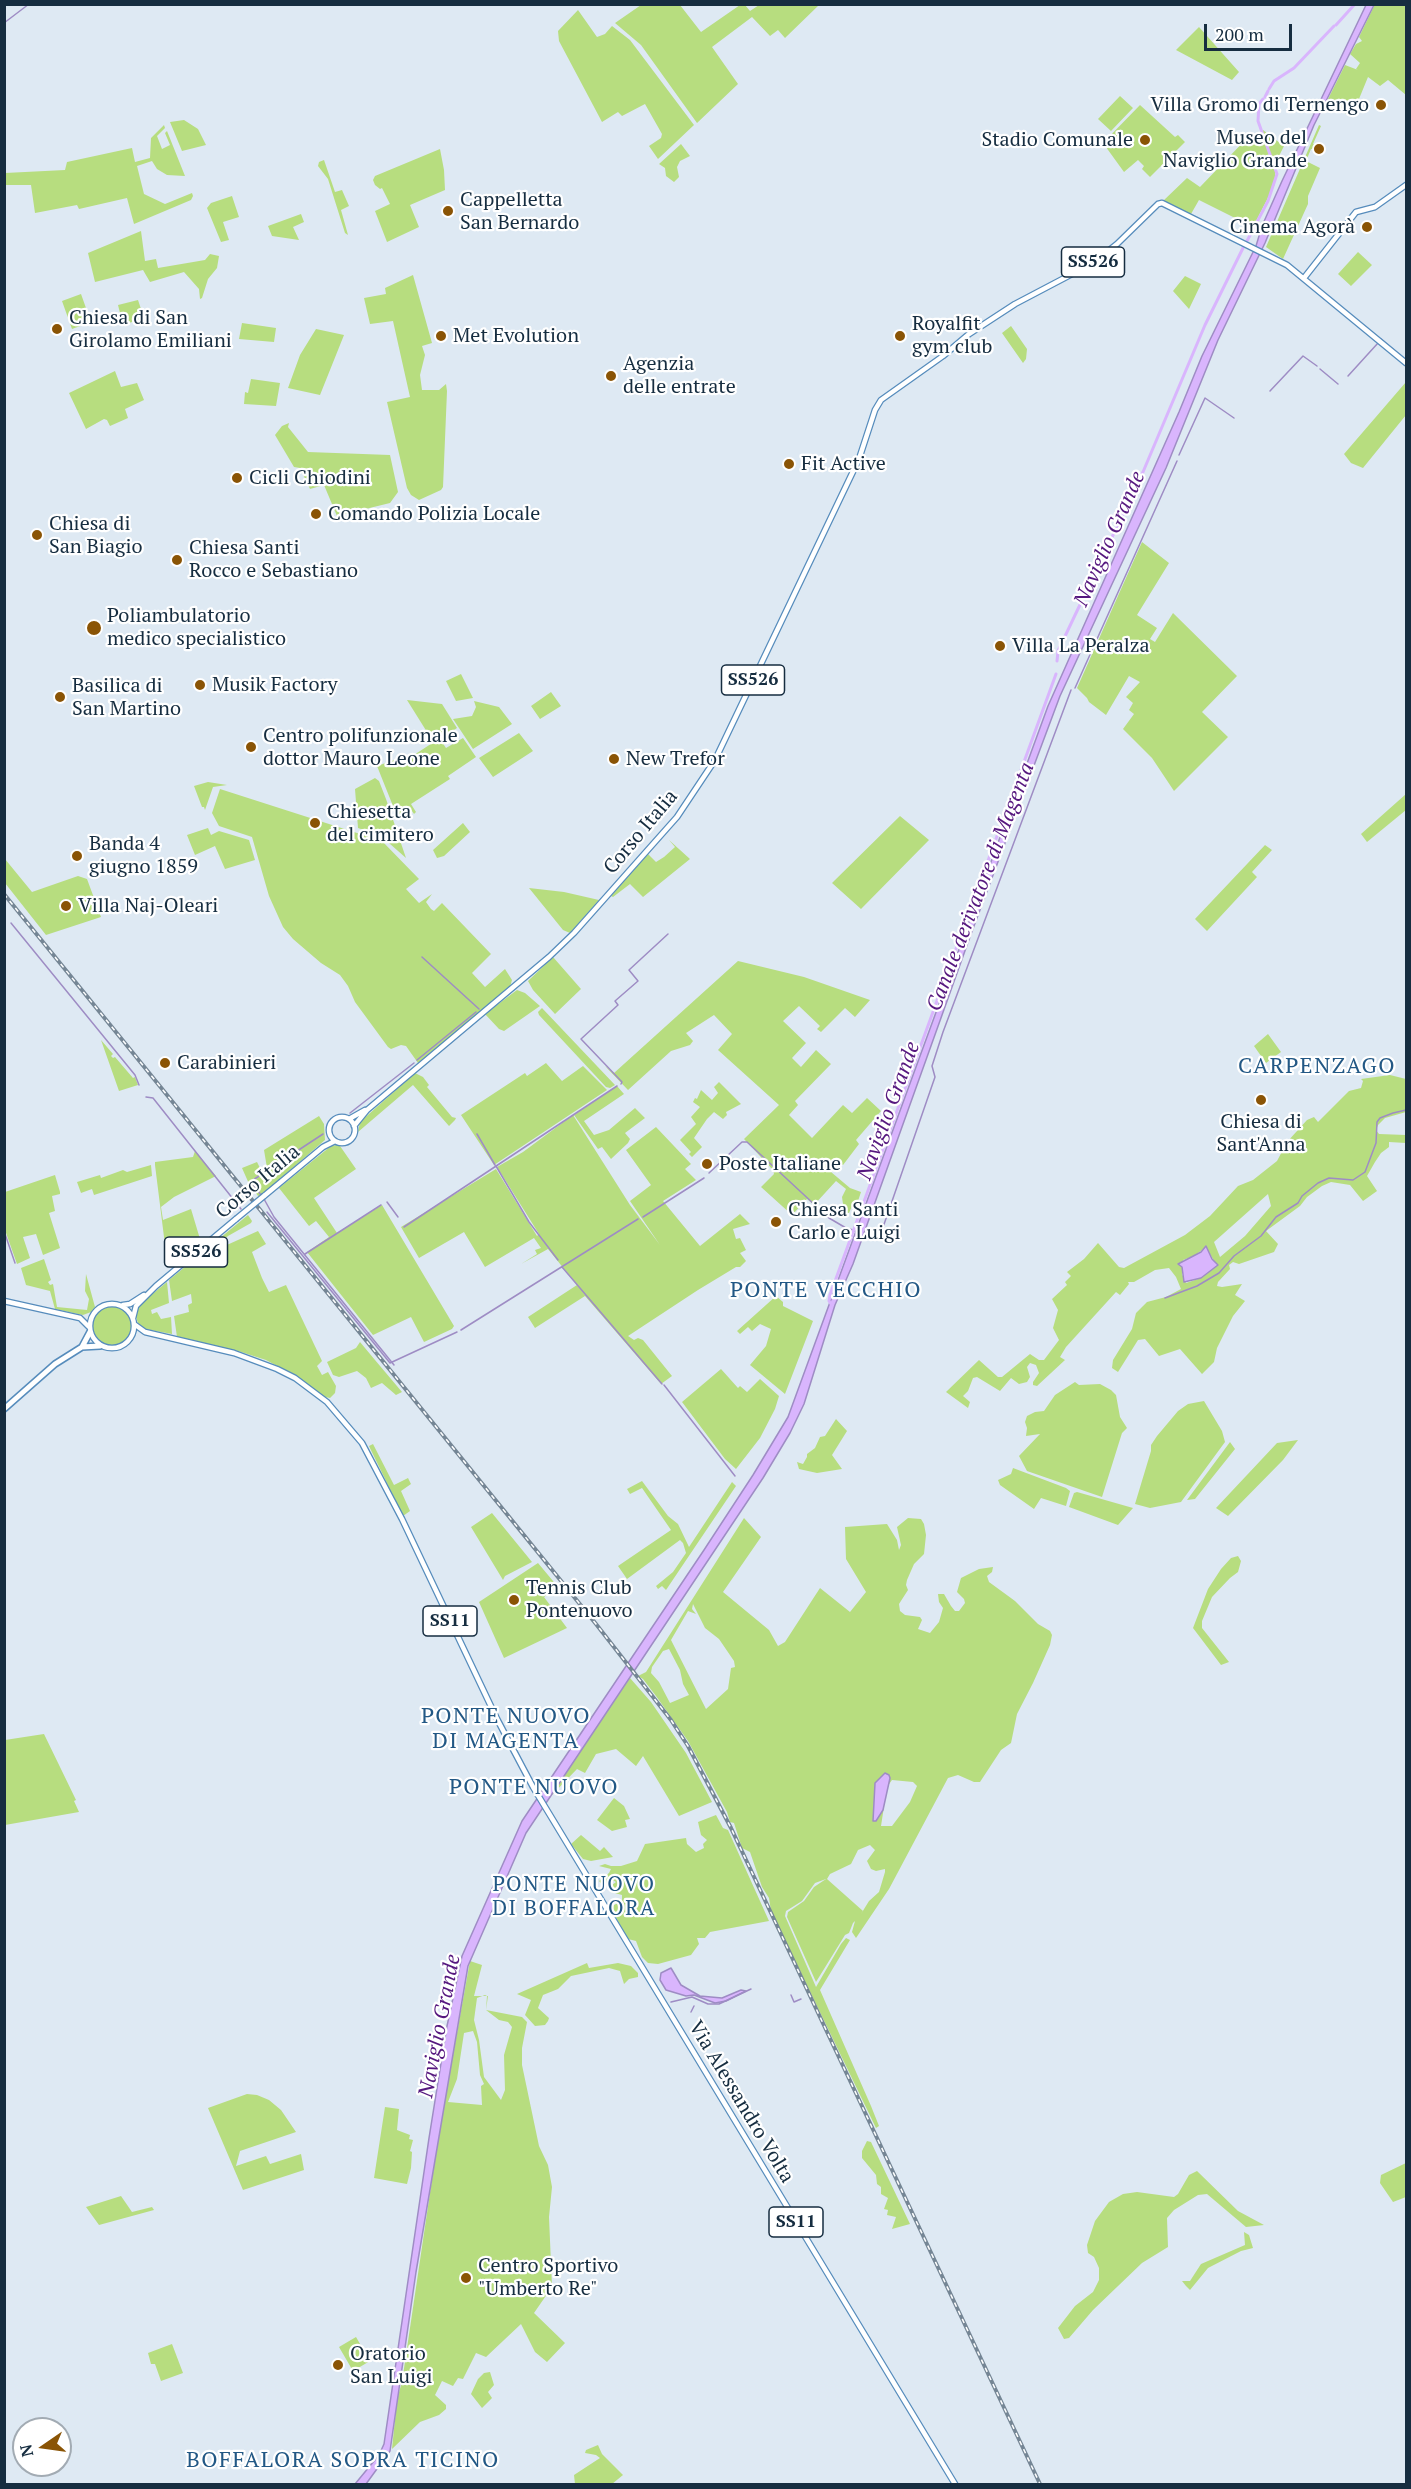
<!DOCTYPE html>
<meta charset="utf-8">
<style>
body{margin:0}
#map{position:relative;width:1411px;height:2489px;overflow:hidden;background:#dee9f3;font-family:"PT Serif",serif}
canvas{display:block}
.frame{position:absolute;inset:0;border:6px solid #162d40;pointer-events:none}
.north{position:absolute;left:12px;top:2417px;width:60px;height:60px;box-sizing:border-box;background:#fff;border:2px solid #a2abb3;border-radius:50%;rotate:257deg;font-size:16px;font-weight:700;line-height:24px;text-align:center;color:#162d40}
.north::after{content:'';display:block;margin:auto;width:21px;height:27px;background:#8a5405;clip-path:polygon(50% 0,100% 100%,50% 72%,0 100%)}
.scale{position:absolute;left:1204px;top:24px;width:88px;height:27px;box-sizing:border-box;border:3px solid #162d40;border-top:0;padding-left:8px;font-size:18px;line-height:21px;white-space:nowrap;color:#162d40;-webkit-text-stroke:4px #fff;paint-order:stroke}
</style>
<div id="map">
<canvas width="1411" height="2489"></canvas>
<div class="frame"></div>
<div class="north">N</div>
<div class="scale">200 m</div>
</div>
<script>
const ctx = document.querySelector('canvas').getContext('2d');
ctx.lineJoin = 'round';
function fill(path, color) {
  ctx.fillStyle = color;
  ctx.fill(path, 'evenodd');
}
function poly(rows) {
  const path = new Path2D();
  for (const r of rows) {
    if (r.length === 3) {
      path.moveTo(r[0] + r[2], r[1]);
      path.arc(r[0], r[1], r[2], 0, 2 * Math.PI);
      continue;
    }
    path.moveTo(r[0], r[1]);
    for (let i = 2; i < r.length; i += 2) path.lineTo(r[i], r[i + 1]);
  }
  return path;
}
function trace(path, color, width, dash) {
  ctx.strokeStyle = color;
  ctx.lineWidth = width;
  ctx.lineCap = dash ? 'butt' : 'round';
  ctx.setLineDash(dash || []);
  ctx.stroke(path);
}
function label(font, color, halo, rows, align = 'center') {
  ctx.font = font + ' "PT Serif",serif';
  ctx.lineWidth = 4.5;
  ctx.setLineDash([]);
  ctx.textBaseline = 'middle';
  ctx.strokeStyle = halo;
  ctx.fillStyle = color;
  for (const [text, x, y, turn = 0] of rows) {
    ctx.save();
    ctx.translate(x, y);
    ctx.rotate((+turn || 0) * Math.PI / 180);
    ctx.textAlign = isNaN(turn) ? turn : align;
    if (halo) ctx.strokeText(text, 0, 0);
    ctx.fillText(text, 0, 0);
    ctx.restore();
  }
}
fill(poly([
 [1375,4,1406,5,1406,95,1388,80,1380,86,1368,77,1352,116,1325,105,1345,65,1358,70,1356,69,1360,63,1350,54,1356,44,1362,41,1359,37],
 [641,5,680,5,701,32,740,5,745,5,750,11,759,5,819,5,785,38,778,30,770,36,752,17,712,47,738,84,697,123,641,45,615,23],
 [578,10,597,37,605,34,612,26,630,40,694,125,658,159,649,146,661,138,662,134,645,104,622,116,618,112,602,122,559,41,558,31],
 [1199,27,1239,72,1232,80,1176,50],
 [1120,96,1133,108,1111,131,1098,119],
 [1140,105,1175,137,1178,135,1185,142,1150,177,1142,169,1144,166,1138,160,1124,172,1103,143],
 [184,120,198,129,206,145,182,151,170,122],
 [164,125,165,128,157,136,162,149,170,145,165,133,167,131,185,176,167,175,157,169,152,161,137,166,144,194,165,204,192,193,193,196,191,200,134,224,127,198,79,209,77,205,35,213,31,185,6,185,5,173,65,170,67,162,132,148,135,162,150,158,151,138],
 [1319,125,1321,126,1313,144,1316,145,1314,149,1311,149,1306,161,1320,168,1308,196,1308,204,1283,259,1266,247],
 [1263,130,1284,146,1275,164,1275,184,1253,227,1199,200,1191,214,1163,201,1187,178,1200,187,1251,134,1256,138],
 [681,144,690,156,680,161,677,167,679,177,674,182,666,176,665,168,659,164],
 [440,149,444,170,445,190,410,205,419,227,387,242,375,211,390,204,382,188,380,189,375,185,373,180,375,176],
 [324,160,335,192,342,190,349,206,341,210,348,235,345,233,328,179,318,166,319,162],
 [232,196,239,217,223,222,229,240,221,242,207,208,211,203],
 [301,214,304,222,293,227,299,240,272,236,268,226],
 [141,231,145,261,156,259,158,268,205,260,210,254,219,256,217,268,208,279,202,298,200,299,199,289,184,272,150,282,143,270,95,282,88,253],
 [1358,252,1372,265,1351,286,1338,274],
 [413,275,432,343,422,346,425,355,420,375,422,390,439,390,446,384,447,391,443,487,441,490,419,500,411,495,407,488,387,402,410,397,393,321,370,324,364,298,386,294,385,288],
 [1185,276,1201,284,1189,309,1173,291],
 [81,294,91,322,72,329,62,301],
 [138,300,144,318,123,325,118,305],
 [242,323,276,328,274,342,239,339],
 [1011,326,1027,349,1026,359,1023,363,1002,333],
 [316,329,344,335,320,395,288,388,300,355],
 [115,371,121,387,137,383,144,400,125,409,128,418,110,426,107,420,104,419,86,429,69,393],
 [251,379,280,383,276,406,244,404,245,392,248,393],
 [1406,382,1406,415,1363,468,1351,463,1344,454],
 [289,423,288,427,308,452,390,455,398,492,390,503,337,516,324,485,310,489,300,468,294,467,275,435,282,426],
 [1142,542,1169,563,1137,615,1157,628,1150,639,1155,642,1173,613,1237,676,1202,712,1228,737,1174,791,1152,758,1123,729,1134,714,1129,710,1133,703,1126,697,1140,682,1129,676,1106,715,1089,702,1087,698,1077,688],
 [461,674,473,698,456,701,446,681],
 [551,692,561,706,540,719,531,706],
 [407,700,442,704,457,728,440,739,446,748,463,738,476,757,448,776,450,779,411,804,416,812,414,814,410,808,397,816,377,766,394,760,400,764,437,740,437,736,435,733,429,735,427,732],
 [474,701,499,707,512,724,473,749,453,719,472,716,476,707],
 [519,733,533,751,493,777,479,758],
 [375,778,379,781,386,799,406,858,381,836,358,828,355,789],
 [208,782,227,785,213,787,205,810,204,807,202,807,194,786],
 [220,789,382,841,419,879,406,889,419,903,432,894,426,902,431,909,434,911,442,903,491,954,472,973,485,987,505,969,512,980,510,987,418,1063,406,1046,401,1045,391,1049,388,1047,355,1002,348,986,340,975,321,963,293,939,283,927,269,896,252,837,219,826,212,813],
 [1406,794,1406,810,1367,842,1361,834],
 [900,816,929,840,861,909,832,883],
 [463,823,470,832,444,856,437,858,433,850],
 [208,828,211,835,219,831,249,840,255,860,225,869,215,846,195,855,187,835],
 [669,840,690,859,643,897,630,884,613,897,611,896,648,854,656,862,664,857,675,847],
 [1265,845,1272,850,1252,872,1257,877,1207,931,1195,919],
 [5,859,32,892,78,876,87,879,101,917,46,935,5,883],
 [529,888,564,892,599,900,570,933,563,930],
 [553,957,581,989,555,1014,533,990,528,981],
 [738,961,804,977,870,1000,855,1017,845,1008,821,1032,817,1029,820,1026,799,1006,783,1021,806,1043,792,1058,801,1067,816,1050,831,1064,795,1101,798,1105,789,1115,812,1138,843,1105,852,1113,867,1098,881,1111,856,1140,859,1144,843,1165,837,1162,831,1172,850,1188,861,1192,856,1207,852,1206,849,1213,838,1210,838,1206,843,1204,842,1197,846,1189,836,1181,814,1205,807,1199,792,1215,761,1187,774,1174,773,1170,744,1139,779,1105,718,1050,732,1034,714,1015,686,1033,693,1041,690,1045,671,1051,628,1090,605,1066,614,1073],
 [517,990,525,993,540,1006,504,1031,499,1029,485,1014],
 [542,1008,615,1085,610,1088,606,1087,539,1015,538,1012],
 [1268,1034,1281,1052,1266,1063,1254,1046],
 [101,1040,113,1054,111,1056,113,1058,115,1057,133,1078,135,1077,138,1085,119,1091],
 [546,1063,562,1081,583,1066,607,1090,494,1165,461,1115,525,1073,527,1076],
 [415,1073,423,1077,429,1085,427,1087,452,1117,456,1118,455,1120,449,1126,413,1085,358,1132,360,1122],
 [1390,1075,1406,1079,1406,1112,1385,1118,1378,1125,1376,1130,1379,1134,1406,1135,1406,1143,1389,1142,1389,1147,1381,1153,1375,1162,1367,1176,1377,1191,1363,1201,1350,1185,1331,1182,1322,1186,1307,1197,1300,1206,1266,1231,1278,1244,1274,1252,1239,1264,1233,1262,1229,1265,1230,1269,1218,1282,1217,1286,1222,1287,1242,1284,1235,1295,1245,1301,1233,1316,1217,1348,1214,1362,1202,1374,1180,1349,1159,1356,1145,1339,1138,1340,1118,1372,1112,1368,1113,1360,1132,1329,1136,1313,1147,1302,1166,1297,1181,1289,1176,1277,1169,1268,1155,1270,1134,1282,1128,1282,1129,1284,1120,1295,1116,1292,1066,1347,1060,1357,1065,1360,1037,1386,1033,1385,1033,1382,1039,1373,1036,1365,1030,1363,1027,1367,1030,1377,1027,1382,1019,1384,1011,1378,1000,1391,977,1377,973,1378,968,1391,963,1396,970,1402,968,1408,946,1392,979,1360,998,1377,1002,1377,1030,1354,1039,1360,1044,1360,1059,1340,1053,1328,1058,1310,1052,1299,1067,1285,1065,1282,1071,1276,1067,1272,1084,1259,1098,1243,1119,1267,1124,1268,1185,1235,1210,1216,1238,1186,1253,1180,1277,1161,1287,1142,1307,1120,1314,1117,1318,1122,1349,1091,1361,1088,1363,1081,1361,1079],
 [1268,1194,1271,1206,1245,1236,1220,1257,1214,1242],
 [1206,1247,1214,1261,1214,1268,1201,1278,1186,1283,1182,1274,1183,1260,1194,1256],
 [719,1082,741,1104,726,1112,727,1115,723,1119,714,1112,707,1119,694,1138,702,1147,692,1157,689,1154,691,1152,680,1140,696,1124,691,1117,700,1107,693,1102,695,1098,697,1099,701,1090,712,1100,718,1093,714,1087],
 [617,1086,624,1094,584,1121,594,1135,609,1130,635,1108,645,1118,625,1133,630,1139,628,1143,611,1159,602,1147,598,1149,574,1115],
 [573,1115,630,1205,660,1245,630,1201,651,1185,626,1150,656,1127,691,1164,685,1169,696,1180,663,1201,700,1246,740,1214,750,1224,733,1229,736,1239,740,1238,746,1250,740,1253,746,1261,740,1267,736,1267,698,1290,628,1336,634,1340,638,1338,643,1340,672,1376,661,1384,585,1296,535,1328,528,1317,577,1285,548,1249,521,1264,537,1254,535,1250,541,1248,534,1238,485,1267,464,1232,419,1258,401,1227,496,1169,537,1236,539,1234,497,1167,523,1152],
 [319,1116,324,1124,325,1140,259,1197,250,1186,242,1168,257,1162,261,1170,267,1168,264,1150],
 [337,1145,340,1146,356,1169,314,1198,337,1233,382,1205,454,1326,452,1329,424,1342,411,1317,373,1335,307,1252,329,1237,316,1221,309,1226,279,1188,331,1146],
 [195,1151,216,1176,174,1197,161,1207,163,1220,191,1209,200,1239,171,1265,167,1261,155,1165,155,1162,193,1157],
 [151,1165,152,1176,94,1195,92,1189,81,1193,77,1182,100,1175,101,1178,123,1170,127,1172],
 [55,1175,60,1192,60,1194,52,1196,55,1211,49,1213,60,1248,43,1255,36,1234,23,1237,30,1258,17,1264,5,1230,5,1192],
 [248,1215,252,1221,251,1223,228,1236,209,1253,258,1231,266,1244,252,1252,262,1278,269,1292,286,1285,322,1361,317,1366,322,1375,328,1372,336,1386,335,1393,330,1398,325,1397,292,1374,266,1360,238,1351,177,1337,174,1316,189,1312,188,1305,192,1303,191,1294,172,1301,169,1280],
 [44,1259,51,1280,48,1282,50,1285,53,1284,57,1307,87,1310,89,1299,85,1291,86,1274,95,1307,91,1312,83,1315,55,1309,50,1291,26,1285,21,1268],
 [167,1282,169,1303,151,1310,152,1314,157,1312,161,1319,171,1317,172,1334,145,1329,138,1323,135,1314,136,1309,144,1301],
 [776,1296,783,1302,783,1306,813,1321,785,1394,750,1365,766,1346,771,1329,760,1324,752,1331,748,1327,740,1334,737,1331],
 [112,1326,20],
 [360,1342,375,1360,402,1392,396,1395,382,1383,371,1388,366,1378,357,1371,339,1377,333,1375,327,1362,356,1348],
 [721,1369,738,1388,740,1386,747,1392,760,1379,779,1396,775,1409,760,1438,736,1469,725,1459,682,1402],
 [1075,1382,1079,1385,1100,1384,1111,1390,1116,1395,1120,1417,1127,1428,1122,1433,1102,1497,1027,1471,1019,1456,1040,1434,1026,1436,1027,1428,1025,1422,1027,1416,1035,1412,1044,1411,1055,1395],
 [1204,1401,1222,1431,1225,1442,1181,1502,1150,1508,1135,1504,1151,1451,1151,1445,1157,1436,1178,1411,1188,1404],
 [836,1419,847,1431,832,1455,842,1469,817,1473,799,1469,797,1462,803,1464,807,1457,807,1454,815,1448,820,1437,825,1436],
 [1298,1440,1283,1460,1228,1516,1216,1508,1277,1443],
 [1230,1442,1235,1449,1195,1499,1187,1500],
 [373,1444,394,1485,408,1478,411,1484,401,1491,410,1511,403,1516,369,1446],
 [1013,1468,1066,1488,1070,1491,1066,1506,1041,1498,1034,1509,1000,1485,998,1480,1011,1474],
 [642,1481,668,1516,678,1524,689,1547,732,1482,736,1486,666,1590,662,1586,658,1589,656,1586,673,1572,686,1553,683,1543,680,1540,627,1579,618,1566,671,1530,642,1488,630,1494,627,1489],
 [1077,1492,1133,1508,1118,1525,1069,1507,1074,1493],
 [492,1513,532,1562,505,1576,503,1580,471,1527],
 [744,1518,761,1537,723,1592,769,1630,778,1646,785,1642,820,1588,850,1612,866,1592,846,1559,845,1527,887,1524,897,1540,899,1550,901,1545,897,1527,908,1518,921,1519,924,1524,926,1535,924,1554,914,1564,907,1580,906,1585,908,1590,899,1604,900,1611,905,1615,920,1617,922,1620,918,1629,930,1633,939,1622,943,1608,939,1602,938,1594,944,1594,951,1606,955,1611,959,1611,965,1603,964,1599,957,1592,961,1578,979,1569,993,1567,992,1572,987,1576,989,1582,1015,1601,1038,1624,1050,1631,1052,1635,1050,1645,1033,1683,1017,1714,1011,1743,1001,1750,980,1782,974,1782,958,1775,948,1778,889,1889,856,1938,852,1932,855,1921,853,1923,849,1933,845,1935,816,1982,787,1917,788,1912,804,1901,814,1887,826,1879,815,1883,802,1901,786,1911,785,1916,816,1987,841,1944,846,1938,850,1940,820,1990,871,2106,879,2126,876,2128,771,1911,769,1898,762,1887,750,1852,742,1848,734,1823,730,1822,727,1812,688,1741,656,1696,643,1679,638,1676,646,1672],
 [693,1604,705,1628,719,1639,734,1661,735,1667,731,1668,728,1689,706,1709,671,1640,688,1611,696,1614,692,1609],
 [669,1649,680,1670,683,1684,689,1695,670,1703,659,1682,651,1673,652,1667,663,1651],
 [892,1780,913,1782,917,1786,910,1802,892,1826,881,1826,887,1787],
 [870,1845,875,1850,867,1861,871,1869,876,1871,885,1869,885,1872,879,1892,869,1901,861,1914,863,1911,827,1879,830,1874,851,1864,858,1850],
 [1238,1556,1241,1561,1238,1572,1230,1578,1212,1597,1202,1621,1202,1628,1229,1662,1221,1665,1193,1628,1208,1589,1221,1569,1231,1558],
 [538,1563,558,1587,544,1597,567,1628,504,1658,479,1602],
 [630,1678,651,1702,686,1753,712,1802,679,1816,643,1756,636,1766,616,1749,596,1754,585,1773,577,1769,551,1796,556,1785],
 [44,1734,76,1800,74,1801,79,1812,5,1825,5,1740],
 [614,1798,624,1806,630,1819,625,1820,627,1827,612,1831,597,1820],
 [716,1815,723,1828,728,1830,769,1921,710,1932,705,1938,697,1938,699,1944,691,1955,658,1964,648,1963,642,1957,636,1941,628,1939,610,1907,622,1901,622,1895,611,1892,612,1885,616,1882,611,1879,604,1886,599,1881,609,1873,611,1869,599,1866,605,1864,611,1866,621,1866,637,1861,645,1844,686,1838,687,1844,696,1852,704,1848,703,1844,707,1840,701,1835,698,1822],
 [581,1835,600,1851,604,1847,613,1857,591,1861,583,1859,571,1844],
 [470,1961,482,1965,474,1996,488,1996,486,2010,522,2017,527,2022,522,2048,522,2065,539,2146,548,2165,552,2187,549,2217,552,2287,534,2313,565,2343,547,2362,535,2352,521,2324,486,2357,476,2353,463,2379,458,2378,453,2386,442,2381,435,2395,446,2405,446,2409,439,2415,420,2422,392,2449,397,2399,402,2382,439,2132],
 [485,1995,487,1996,486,2010,499,2020,508,2022,512,2027,504,2055,505,2090,501,2100,484,2077,479,2040,474,2020,477,1998],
 [473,2031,477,2042,480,2075,484,2084,481,2086,482,2105,448,2102,457,2079,464,2033],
 [587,1963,589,1968,618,1963,631,1966,638,1973,638,1977,629,1979,624,1984,620,1971,609,1968,571,1976,558,1989,543,1995,538,2008,549,2018,548,2021,545,2025,535,2026,525,2015,531,2000,517,1994],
 [247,2094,257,2095,269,2100,281,2110,296,2132,240,2151,236,2166,266,2156,270,2164,301,2154,304,2170,243,2190,208,2108],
 [385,2107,399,2109,397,2130,410,2135,409,2139,413,2140,410,2151,412,2152,411,2168,407,2184,374,2178],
 [867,2141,871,2142,910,2224,892,2229,896,2217,887,2215,888,2210,884,2209,888,2198,881,2194,881,2187,877,2184,876,2175,862,2158,862,2151],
 [1406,2163,1406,2197,1393,2202,1380,2183,1381,2175],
 [1197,2171,1238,2211,1264,2225,1246,2227,1207,2194,1198,2195,1174,2210,1167,2218,1168,2247,1142,2263,1093,2310,1069,2338,1064,2339,1058,2328,1075,2306,1093,2292,1099,2280,1099,2268,1094,2257,1088,2253,1087,2245,1095,2221,1109,2202,1123,2194,1137,2192,1174,2197,1178,2194,1189,2175],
 [121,2196,132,2212,152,2207,154,2210,99,2225,86,2207],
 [1244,2232,1249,2235,1253,2248,1241,2251,1208,2268,1190,2290,1186,2286,1182,2281,1190,2281,1201,2264,1245,2245],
 [356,2337,370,2361,353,2371,339,2347],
 [172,2344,183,2373,161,2381,155,2364,151,2364,148,2353],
 [490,2372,494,2385,488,2392,492,2398,482,2408,471,2394,478,2379,484,2373],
 [598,2445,602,2454,623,2475,612,2484,575,2484,574,2475,600,2458,596,2455,585,2453,586,2450]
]), '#b7dd7f');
const water = poly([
 [1366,5,1374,5,1314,125,1265,243,1218,340,1166,468,1060,696,971,934,853,1264,835,1305,804,1404,790,1433,763,1478,526,1833,468,1966,416,2272,390,2451,366,2484,355,2484,379,2455,384,2444,429,2138,447,2026,462,1956,522,1821,704,1550,753,1475,788,1417,1048,706,1179,412,1202,356,1256,246,1262,226,1282,181,1366,5],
 [1206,1246,1212,1259,1218,1265,1201,1278,1184,1282,1182,1267,1178,1264,1201,1252,1206,1246],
 [885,1773,889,1775,890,1778,883,1810,876,1821,873,1821,875,1783,885,1773],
 [671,1968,681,1985,700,1996,722,1998,741,1990,746,1991,726,2001,715,2003,694,1995,686,1996,666,1990,660,1980,661,1973,671,1968]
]);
fill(water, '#d9b5fd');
trace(water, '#9e8cc4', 1.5);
trace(poly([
 [4,23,29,4],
 [1381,339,1400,355],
 [1320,369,1338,384],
 [1348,376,1378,343],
 [1270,391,1303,356,1317,366],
 [1179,455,1205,398,1234,418],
 [1075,688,1177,461],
 [11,923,135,1075,139,1085],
 [422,957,479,1009],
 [417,1060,476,1012],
 [621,1084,622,1082,581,1039,618,1005,615,1001,638,981,629,970,668,934],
 [146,1097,153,1098,241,1209],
 [350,1113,414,1063],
 [477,1134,495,1165],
 [496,1166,529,1222,558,1260],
 [709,1173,742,1142,747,1142,829,1218,846,1228],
 [261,1195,252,1183,253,1180,323,1134],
 [264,1199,274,1217,394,1365],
 [387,1202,398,1217],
 [267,1212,390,1363,457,1332],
 [643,1217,704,1178],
 [404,1227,617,1086],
 [850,1229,857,1232],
 [4,1231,15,1263],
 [864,1234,877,1238,881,1233,935,1077,932,1066,943,1032,1071,690],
 [305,1254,381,1205],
 [562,1267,662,1384],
 [1165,1298,1197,1286,1219,1273,1234,1256,1261,1236,1276,1217,1298,1203,1302,1196,1318,1183,1329,1178,1353,1180,1365,1172,1376,1143,1377,1122,1380,1118,1393,1113,1406,1110],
 [461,1330,638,1219],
 [664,1385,735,1476],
 [791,1995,794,2002,801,1999],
 [671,2002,692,1997,708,2004,719,2004,751,1989],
 [691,2012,694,2006]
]), '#9e8cc4', 1.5);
trace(poly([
 [1336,25,1355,4],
 [1269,89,1274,81,1294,68,1334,26],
 [1265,97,1268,91],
 [1247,241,1268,201,1277,174,1258,121,1259,104,1263,99],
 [1057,661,1058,651,1143,472,1205,325,1244,246],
 [831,1304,829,1301,830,1295,1056,674]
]), '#d9b5fd', 3);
const primary = poly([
 [1304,278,1356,212,1375,207,1406,185],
 [342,1130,13],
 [349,1119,365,1110],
 [354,1126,367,1110,549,957,574,933,677,817,715,760,859,459,875,410,881,400,943,356,969,334,1015,304,1093,263,1117,244,1158,204,1162,203,1287,265,1406,363],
 [264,1196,323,1147,335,1141],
 [4,1301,80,1318,89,1327],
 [112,1326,22],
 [123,1305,130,1304,144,1295],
 [133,1318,136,1306,156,1286,236,1219],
 [134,1324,145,1332,234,1353,277,1369,295,1378,327,1402,362,1443,402,1519,497,1719,533,1787,955,2484]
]);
const highway = poly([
 [82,1347,90,1332],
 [4,1409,55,1364,82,1347,100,1346]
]);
trace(primary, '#568cbc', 7);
trace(highway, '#568cbc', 8);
trace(primary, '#fff', 4.5);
trace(highway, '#fff', 5);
const rail = poly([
 [4,894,596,1624,671,1720,688,1746,731,1828,1040,2484]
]);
trace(rail, '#758695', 4);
trace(rail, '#fff', 1.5, [4.5]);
const primaryBridge = poly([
 [236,1219,264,1196]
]);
trace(primaryBridge, '#568cbc', 7, []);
trace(primaryBridge, '#fff', 4.5);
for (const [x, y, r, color] of [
 [1381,105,6,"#8a5405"],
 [1145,140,6,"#8a5405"],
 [1319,149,6,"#8a5405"],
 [448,211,6,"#8a5405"],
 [1367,227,6,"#8a5405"],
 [57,329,6,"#8a5405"],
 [441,336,6,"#8a5405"],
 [900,336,6,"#8a5405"],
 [611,376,6,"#8a5405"],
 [789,464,6,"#8a5405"],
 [237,478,6,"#8a5405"],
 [316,514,6,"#8a5405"],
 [37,535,6,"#8a5405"],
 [177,560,6,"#8a5405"],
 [94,628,8,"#8a5405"],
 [1000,646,6,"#8a5405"],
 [200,685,6,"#8a5405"],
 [60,697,6,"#8a5405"],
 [251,747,6,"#8a5405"],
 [614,759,6,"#8a5405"],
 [315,823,6,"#8a5405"],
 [77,856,6,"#8a5405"],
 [66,906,6,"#8a5405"],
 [165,1063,6,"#8a5405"],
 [1261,1100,6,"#8a5405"],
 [707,1164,6,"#8a5405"],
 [776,1222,6,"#8a5405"],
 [514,1600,6,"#8a5405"],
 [466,2278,6,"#8a5405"],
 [338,2365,6,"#8a5405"]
]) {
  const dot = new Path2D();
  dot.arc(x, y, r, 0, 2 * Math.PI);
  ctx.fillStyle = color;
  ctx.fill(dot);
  trace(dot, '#fff', 2);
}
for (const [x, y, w] of [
 [1093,262,63],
 [753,680,63],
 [196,1252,63],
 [450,1621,54],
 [796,2222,54]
]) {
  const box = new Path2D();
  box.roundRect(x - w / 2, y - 15, w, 30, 4.5);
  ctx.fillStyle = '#fff';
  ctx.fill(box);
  trace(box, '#162d40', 1.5);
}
label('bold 18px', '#162d40', null, [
 ["SS526",1093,262],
 ["SS526",753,680],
 ["SS526",196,1252],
 ["SS11",450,1621],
 ["SS11",796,2222]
]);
label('20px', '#162d40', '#fff', [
 ["Villa Gromo di Ternengo",1369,105,"right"],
 ["Museo del",1307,138,"right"],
 ["Naviglio Grande",1307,161,"right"],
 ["Stadio Comunale",1133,140,"right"],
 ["Cappelletta",460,200],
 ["San Bernardo",460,223],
 ["Cinema Agorà",1355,227,"right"],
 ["Chiesa di San",69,318],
 ["Girolamo Emiliani",69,341],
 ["Royalfit",912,324],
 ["gym club",912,347],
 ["Met Evolution",453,336],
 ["Agenzia",623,364],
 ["delle entrate",623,387],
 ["Fit Active",801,464],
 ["Cicli Chiodini",249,478],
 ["Comando Polizia Locale",328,514],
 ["Chiesa di",49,524],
 ["San Biagio",49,547],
 ["Chiesa Santi",189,548],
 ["Rocco e Sebastiano",189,571],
 ["Poliambulatorio",107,616],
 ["medico specialistico",107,639],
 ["Villa La Peralza",1012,646],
 ["Musik Factory",212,685],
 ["Basilica di",72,686],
 ["San Martino",72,709],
 ["Centro polifunzionale",263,736],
 ["dottor Mauro Leone",263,759],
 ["New Trefor",626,759],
 ["Chiesetta",327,812],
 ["del cimitero",327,835],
 ["Banda 4",89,844],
 ["giugno 1859",89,867],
 ["Villa Naj-Oleari",78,906],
 ["Carabinieri",177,1063],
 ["Chiesa di",1261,1122,"center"],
 ["Sant'Anna",1261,1145,"center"],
 ["Poste Italiane",719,1164],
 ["Chiesa Santi",788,1210],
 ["Carlo e Luigi",788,1233],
 ["Tennis Club",526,1588],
 ["Pontenuovo",526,1611],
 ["Centro Sportivo",478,2266],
 ["\"Umberto Re\"",478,2289],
 ["Oratorio",350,2354],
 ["San Luigi",350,2377]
], 'left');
label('20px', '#162d40', '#fff', [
 ["Corso Italia",641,832,-50],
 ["Corso Italia",258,1182,-40],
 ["Via Alessandro Volta",741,2102,59]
]);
label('italic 21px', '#56187f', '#fff', [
 ["Naviglio Grande",1110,539,-66],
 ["Canale derivatore di Magenta",981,887,-69],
 ["Naviglio Grande",889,1111,-70],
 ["Naviglio Grande",440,2026,-79]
]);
ctx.letterSpacing = '1.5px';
label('21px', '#225885', '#fff', [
 ["PONTE NUOVO",574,1885],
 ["DI BOFFALORA",574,1909]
]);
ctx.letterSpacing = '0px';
ctx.letterSpacing = '1.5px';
label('22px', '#225885', '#fff', [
 ["CARPENZAGO",1317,1067],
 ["PONTE VECCHIO",826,1291],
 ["PONTE NUOVO",506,1717],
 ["DI MAGENTA",506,1742],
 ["PONTE NUOVO",534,1788],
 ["BOFFALORA SOPRA TICINO",343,2461]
]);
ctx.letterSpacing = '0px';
</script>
